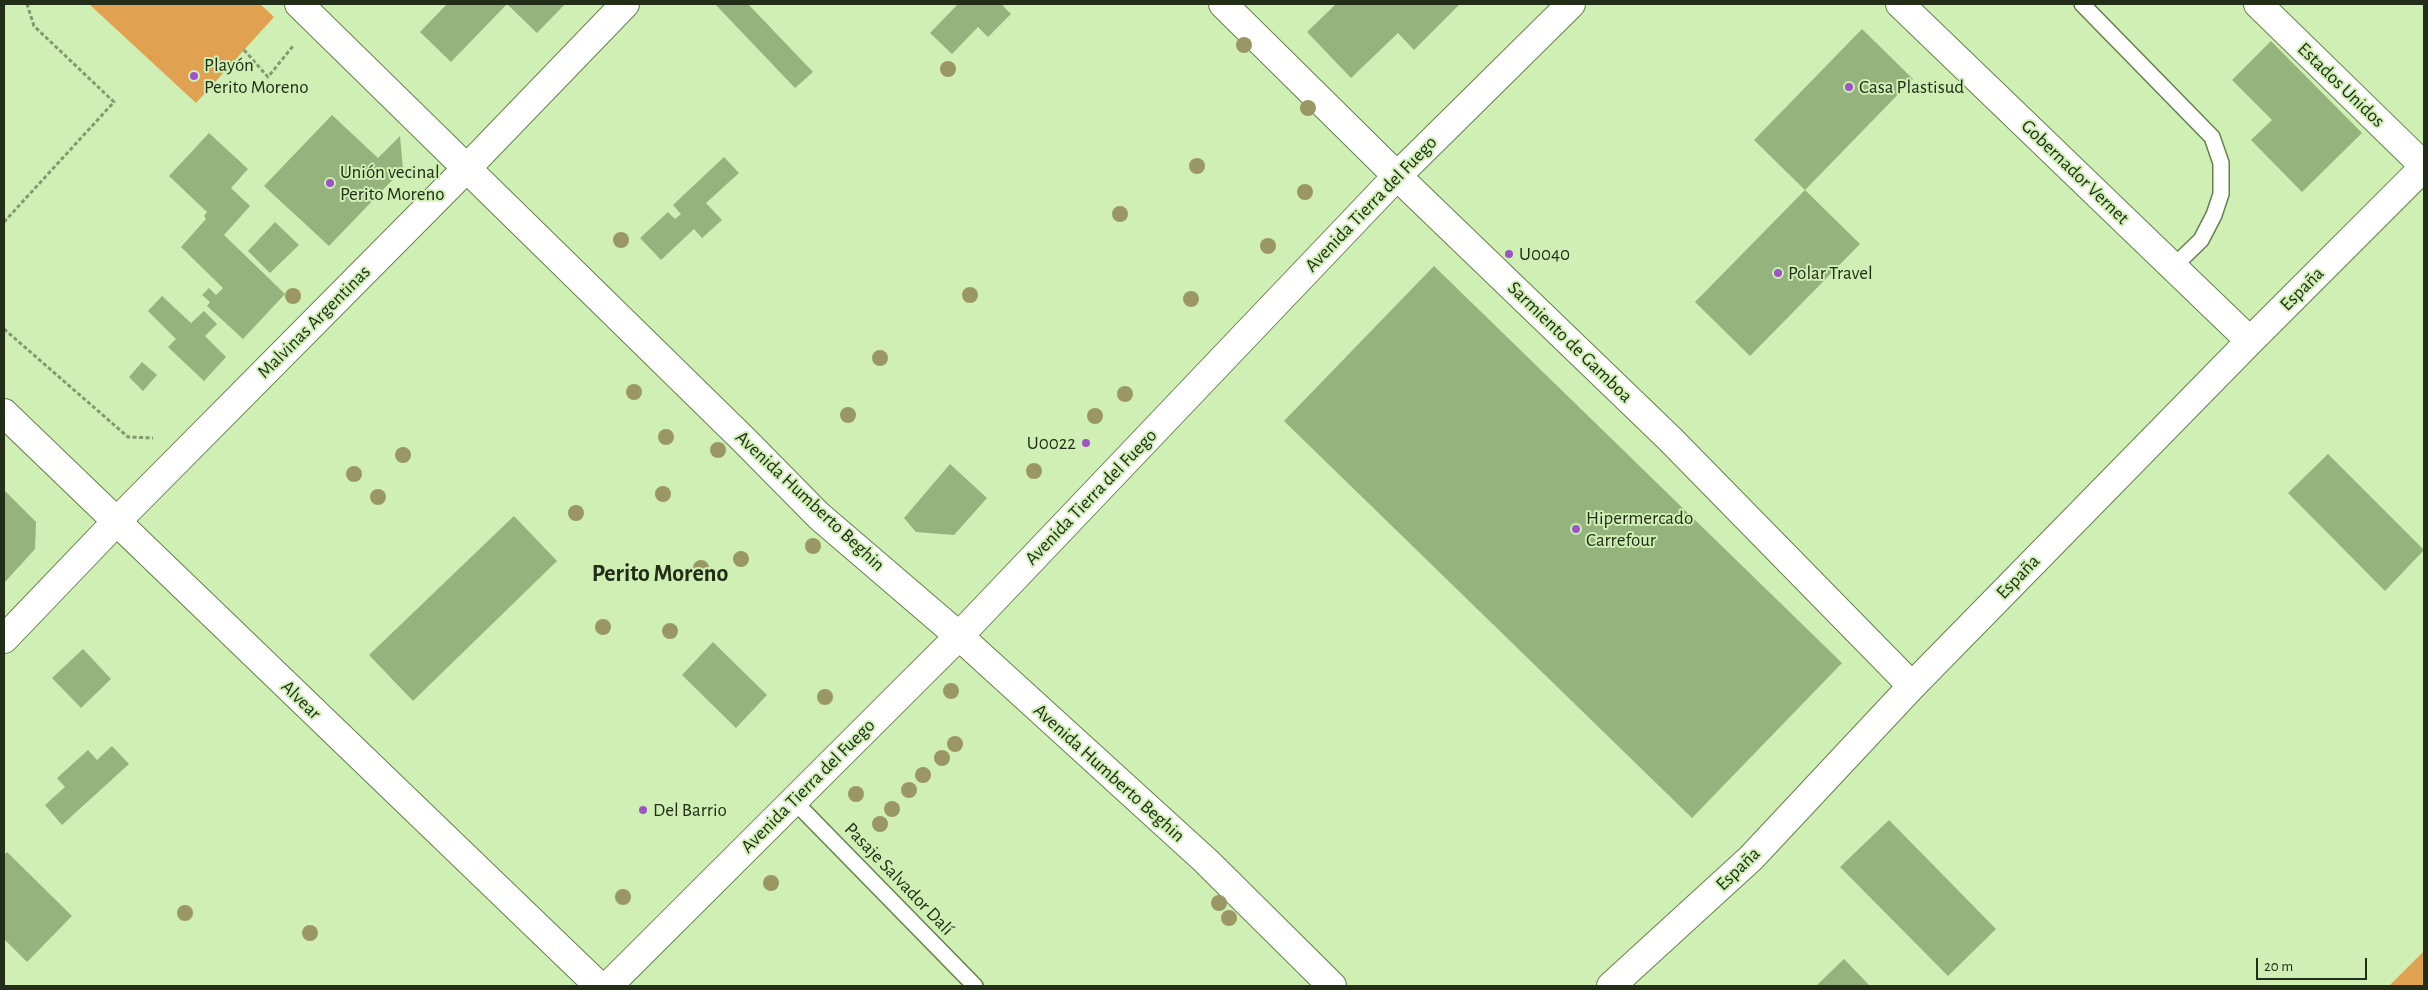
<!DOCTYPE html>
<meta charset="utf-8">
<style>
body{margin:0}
#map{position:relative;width:2428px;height:990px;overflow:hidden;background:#cfefb5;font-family:"Alegreya Sans",sans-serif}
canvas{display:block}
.frame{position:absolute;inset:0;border:5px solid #222e17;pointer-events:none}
.scale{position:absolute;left:2256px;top:958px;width:111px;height:22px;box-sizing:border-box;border:2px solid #222e17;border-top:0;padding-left:6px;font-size:15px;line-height:18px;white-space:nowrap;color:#222e17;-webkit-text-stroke:4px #cfefb5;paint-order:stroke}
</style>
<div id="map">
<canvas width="2428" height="990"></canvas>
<div class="frame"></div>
<div class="scale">20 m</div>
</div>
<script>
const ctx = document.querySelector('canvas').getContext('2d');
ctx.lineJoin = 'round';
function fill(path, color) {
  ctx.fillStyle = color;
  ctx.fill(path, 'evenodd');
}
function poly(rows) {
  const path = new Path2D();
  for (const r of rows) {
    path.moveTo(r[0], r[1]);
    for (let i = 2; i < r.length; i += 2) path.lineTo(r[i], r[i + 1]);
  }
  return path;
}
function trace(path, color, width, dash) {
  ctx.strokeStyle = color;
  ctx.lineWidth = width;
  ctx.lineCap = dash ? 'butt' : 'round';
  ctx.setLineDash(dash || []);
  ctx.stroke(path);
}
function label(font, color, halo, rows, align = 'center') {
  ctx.font = font + ' "Alegreya Sans",sans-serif';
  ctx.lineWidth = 4;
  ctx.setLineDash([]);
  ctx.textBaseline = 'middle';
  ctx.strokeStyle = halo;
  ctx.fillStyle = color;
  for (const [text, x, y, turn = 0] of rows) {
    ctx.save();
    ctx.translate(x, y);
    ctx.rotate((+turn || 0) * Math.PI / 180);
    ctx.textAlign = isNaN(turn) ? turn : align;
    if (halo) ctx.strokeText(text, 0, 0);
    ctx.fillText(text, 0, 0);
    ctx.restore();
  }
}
fill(poly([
 [89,4,260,4,274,17,196,103],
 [2424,951,2424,986,2389,986]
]), '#e0a250');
fill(poly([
 [447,4,507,4,451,62,420,32],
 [507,4,565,4,537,33],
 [715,4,748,4,813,72,795,88],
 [958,4,1004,4,1003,6,1011,14,988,37,978,27,952,54,930,33],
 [1336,4,1458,4,1459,5,1414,50,1398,33,1351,78,1307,32],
 [1862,29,1913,79,1805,190,1754,140],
 [2271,41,2362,133,2302,192,2251,140,2272,120,2232,80],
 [332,115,378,158,400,136,403,169,329,246,264,186],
 [209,133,248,169,231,188,250,206,224,235,285,294,243,339,207,306,210,302,202,295,209,288,216,295,223,288,181,247,206,219,204,216,207,212,169,176],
 [724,157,739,173,706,203,722,220,702,238,694,229,661,260,640,238,668,212,675,219,681,214,673,205],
 [1805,190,1860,244,1750,356,1695,302],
 [275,222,299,245,270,273,248,251],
 [1434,266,1842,663,1692,818,1284,421],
 [162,296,191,323,204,311,217,324,205,336,226,357,204,381,168,347,176,339,148,311],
 [142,362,157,375,143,391,129,377],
 [2328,454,2424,550,2385,591,2288,493],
 [950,464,987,498,954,535,916,532,904,518],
 [4,490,36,522,35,549,4,583],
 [514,516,557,561,413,701,369,655],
 [713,642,767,695,736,728,682,675],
 [83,649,111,679,81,708,52,678],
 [112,746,129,764,62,825,45,805,65,787,57,778,88,750,97,760],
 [1889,820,1996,929,1948,976,1840,867],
 [7,852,72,916,27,962,4,939,4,855],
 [1844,959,1870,986,1816,986]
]), '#95b37c');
const lane = poly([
 [2082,4,2212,137,2221,163,2221,194,2214,215,2201,240,2173,267],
 [793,800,975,986]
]);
const street = poly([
 [1223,4,1397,176,1670,439,1912,686],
 [1900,4,2250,341],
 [2258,4,2424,166],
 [4,413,599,986],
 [4,639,116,522,466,169,625,4],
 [1611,986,1751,858,1912,686,2250,341,2424,167]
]);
const secondary = poly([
 [299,4,744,440,819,516,959,636,1206,861,1332,986],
 [608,986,959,636,1397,176,1571,4]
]);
trace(lane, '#65814c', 18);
trace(street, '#65814c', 30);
trace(secondary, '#65814c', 30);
trace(poly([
 [244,50,268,77,293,46],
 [4,222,114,102,34,26,27,4],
 [4,329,128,437,153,438]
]), '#839a6f', 3, [4, 2.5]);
trace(lane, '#fff', 15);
trace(street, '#fff', 28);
trace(secondary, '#fff', 28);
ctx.fillStyle = '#9b9764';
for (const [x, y] of [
 [1244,45],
 [948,69],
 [1308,108],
 [1197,166],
 [1305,192],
 [1120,214],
 [621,240],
 [1268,246],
 [970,295],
 [293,296],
 [1191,299],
 [880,358],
 [634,392],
 [1125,394],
 [848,415],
 [1095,416],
 [666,437],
 [718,450],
 [403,455],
 [1034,471],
 [354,474],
 [663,494],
 [378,497],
 [576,513],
 [813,546],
 [741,559],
 [701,568],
 [603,627],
 [670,631],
 [951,691],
 [825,697],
 [955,744],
 [942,758],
 [923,775],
 [909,790],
 [856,794],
 [892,809],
 [880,824],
 [771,883],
 [623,897],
 [1219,903],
 [185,913],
 [1229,918],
 [310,933]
]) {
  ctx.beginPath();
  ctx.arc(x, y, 8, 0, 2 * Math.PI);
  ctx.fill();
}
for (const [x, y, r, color] of [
 [194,76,5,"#9d54c7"],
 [1849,87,5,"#9d54c7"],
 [330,183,5,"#9d54c7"],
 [1509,254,5,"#9d54c7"],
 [1778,273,5,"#9d54c7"],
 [1086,443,5,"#9d54c7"],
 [1576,529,5,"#9d54c7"],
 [643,810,5,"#9d54c7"]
]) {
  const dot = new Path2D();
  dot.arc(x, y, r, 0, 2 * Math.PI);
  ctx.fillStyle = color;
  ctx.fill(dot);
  trace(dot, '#cfefb5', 2);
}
label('19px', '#222e17', '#cfefb5', [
 ["Playón",204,65],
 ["Perito Moreno",204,87],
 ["Casa Plastisud",1859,87],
 ["Unión vecinal",340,172],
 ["Perito Moreno",340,194],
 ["U0040",1519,254],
 ["Polar Travel",1788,273],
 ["U0022",1076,443,"right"],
 ["Hipermercado",1586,518],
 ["Carrefour",1586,540],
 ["Del Barrio",653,810]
], 'left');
label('19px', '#222e17', '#cfefb5', [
 ["Estados Unidos",2341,85,44],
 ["Gobernador Vernet",2075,172,44],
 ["Avenida Tierra del Fuego",1371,204,-46],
 ["España",2302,289,-45],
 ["Malvinas Argentinas",314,322,-45],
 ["Sarmiento de Gamboa",1570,342,44],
 ["Avenida Tierra del Fuego",1091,497,-46],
 ["Avenida Humberto Beghin",810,501,43],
 ["España",2018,577,-46],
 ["Alvear",301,700,44],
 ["Avenida Humberto Beghin",1109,773,42],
 ["Avenida Tierra del Fuego",808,786,-45],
 ["España",1738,869,-44],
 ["Pasaje Salvador Dalí",899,879,46]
]);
label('bold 24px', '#222e17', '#cfefb5', [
 ["Perito Moreno",660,574]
]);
</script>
